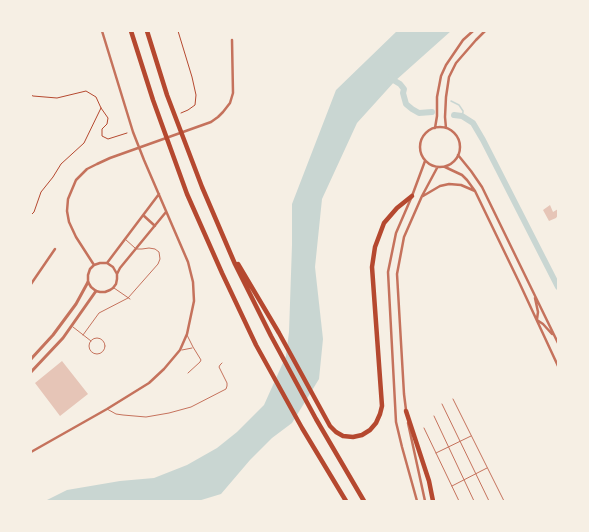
<!DOCTYPE html>
<style>
body{margin:0}
#map{position:relative;width:589px;height:532px;overflow:hidden;background:#f6efe4;font-family:Montserrat,sans-serif}
canvas{display:block}
.frame{position:absolute;inset:0;border:32px solid #f6efe4;pointer-events:none}
</style>
<div id="map">
<canvas width="589" height="532"></canvas>
<div class="frame"></div>
</div>
<script>
const ctx = document.querySelector('canvas').getContext('2d');
ctx.lineJoin = 'round';
function fill(path, color) {
  ctx.fillStyle = color;
  ctx.fill(path, 'evenodd');
}
function poly(rows) {
  const path = new Path2D();
  for (const r of rows) {
    if (r.length === 3) {
      path.moveTo(r[0] + r[2], r[1]);
      path.arc(r[0], r[1], r[2], 0, 2 * Math.PI);
      continue;
    }
    path.moveTo(r[0], r[1]);
    for (let i = 2; i < r.length; i += 2) path.lineTo(r[i], r[i + 1]);
  }
  return path;
}
function trace(path, color, width, dash) {
  ctx.strokeStyle = color;
  ctx.lineWidth = width;
  ctx.lineCap = dash ? 'butt' : 'round';
  ctx.setLineDash(dash || []);
  ctx.stroke(path);
}
fill(poly([
 [397,31,451,31,395,81,357,123,322,199,315,267,323,339,319,379,292,423,272,438,250,460,221,494,198,501,45,501,67,490,120,481,154,478,187,465,217,448,237,432,264,405,286,356,289,332,292,245,292,204,336,90]
]), '#c9d6d2');
trace(poly([
 [451,101,459,105,463,111,463,112,462,116]
]), '#c9d6d2', 1.5);
trace(poly([
 [391,76,395,81,400,84,404,89,403,93,406,104,412,109,419,113,432,112],
 [454,115,462,116,473,123,483,140,558,287]
]), '#c9d6d2', 6);
fill(poly([
 [550,205,553,212,558,209,558,215,556,218,549,221,543,210],
 [62,361,88,394,60,416,35,383]
]), '#e6c5b7');
trace(poly([
 [178,31,192,77,196,95,195,105,188,110,181,113],
 [31,95,33,96,57,98,86,91,96,97,101,108,108,118,107,124,102,129,102,136,108,139,127,133],
 [31,215,34,212,41,192,53,177,61,164,84,143,101,108]
]), '#b5482f', 1);
trace(poly([
 [125,239,135,248],
 [114,288,130,299],
 [73,327,91,341],
 [83,335,99,313,128,298,158,264,160,259,159,252,155,249,149,248,142,249,137,249],
 [187,335,193,347,201,360,200,362,188,373],
 [97,346,8],
 [182,350,192,348],
 [453,399,504,501],
 [442,404,489,501],
 [107,409,116,414,123,415,146,417,169,413,191,407,226,389,227,386,227,383,219,367,220,365,222,363],
 [434,416,474,501],
 [424,428,459,501],
 [436,453,471,436],
 [452,486,487,468]
]), '#c5725c', 1);
trace(poly([
 [440,147,20],
 [435,128,437,116,437,97,441,76,446,65,463,40,473,31],
 [446,128,445,117,446,97,449,77,456,63,476,40,485,31],
 [458,155,471,171,482,187,558,343],
 [445,167,462,175,467,180,475,191,519,282,558,366],
 [423,196,440,186,449,184,461,185,475,191],
 [143,215,155,226],
 [107,263,159,194],
 [94,265,76,237,69,222,67,211,68,199,76,180,87,169,97,164,110,158,211,122,218,117,223,112,230,103,233,93,232,40],
 [117,274,113,267,107,263,100,263,94,265,90,269,88,275,88,282,91,287,96,291,100,292,105,292,110,290,113,288,116,284,117,279,117,274,120,268,166,212],
 [31,284,55,249],
 [535,298,538,312,537,319],
 [537,320,543,324,552,334],
 [406,410,404,394,397,274,404,237,422,196,437,168],
 [408,423,425,501],
 [31,452,107,409,149,383,164,369,180,350,187,334,194,301,193,282,188,262,144,160,133,132,102,31],
 [417,501,402,447,396,422,388,272,396,233,412,196,425,161]
]), '#c5725c', 2.5);
trace(poly([
 [31,359,53,335,76,304,88,282],
 [31,372,63,338,96,291]
]), '#c5725c', 3);
trace(poly([
 [131,31,153,100,187,194,222,273,256,345,302,428,346,501],
 [147,31,167,95,202,187,235,264,271,336,316,419,364,501],
 [238,264,279,333,330,426,336,432,343,436,353,437,362,435,370,430,376,423,380,414,382,406,372,267,375,247,384,223,397,208,412,196],
 [406,411,429,481,433,501]
]), '#b5482f', 4.5);
</script>
